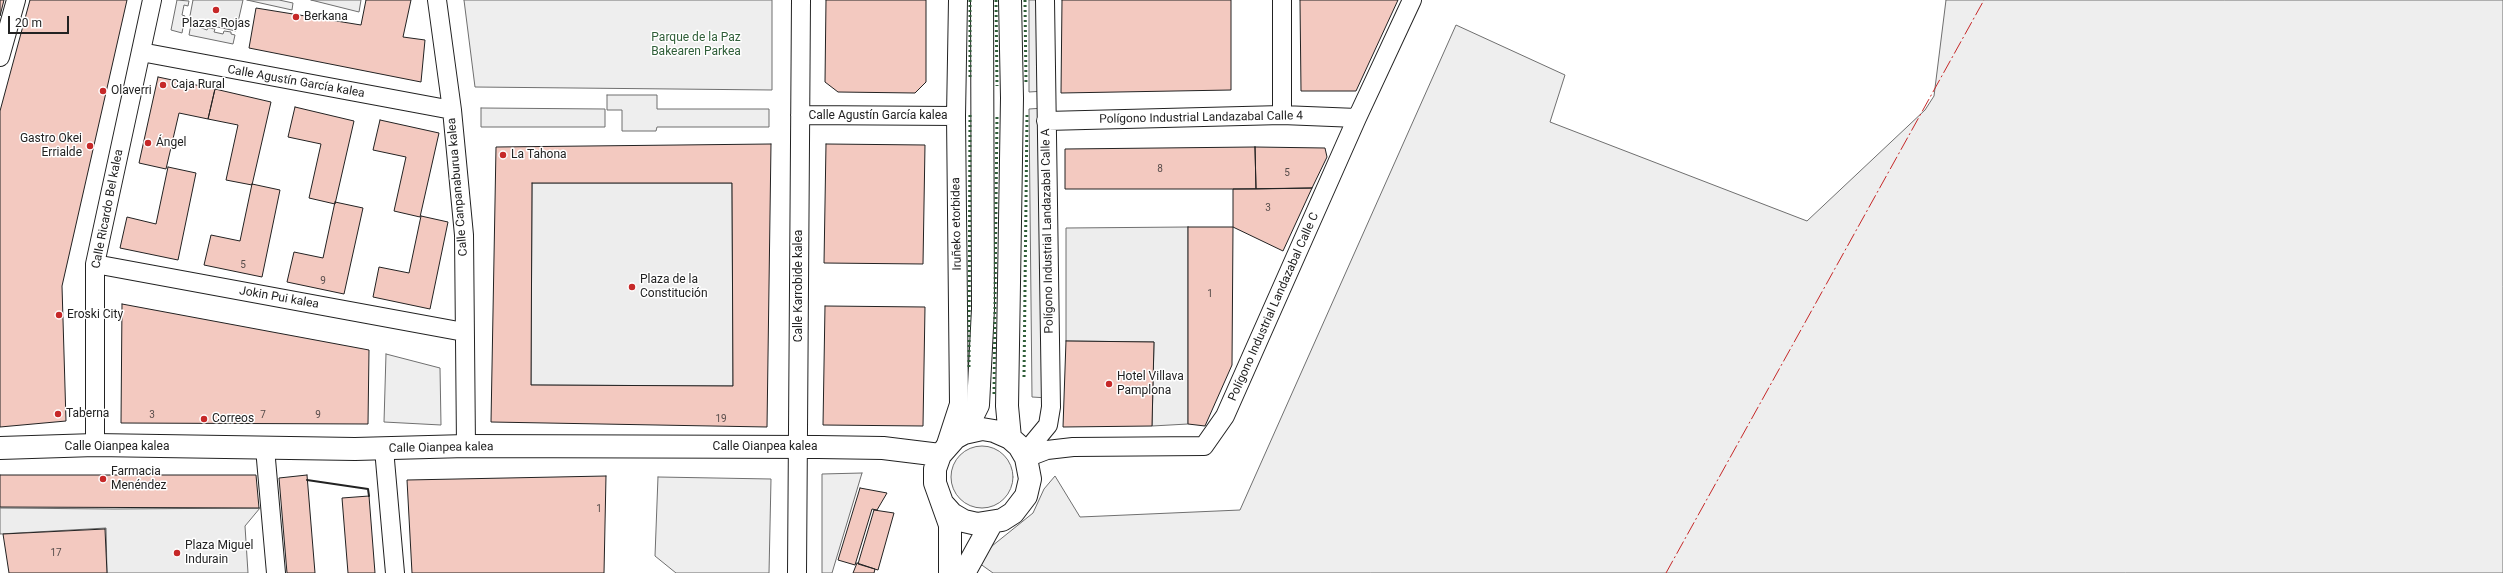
<!DOCTYPE html>
<meta charset="utf-8">
<style>
body{margin:0}
#map{position:relative;width:2503px;height:573px;overflow:hidden;background:#fff;font-family:Roboto,sans-serif}
canvas{display:block}
.scale{position:absolute;left:8px;top:16px;width:61px;height:18px;box-sizing:border-box;border:2px solid #222;border-top:0;padding-left:5px;font-size:12px;line-height:14px;white-space:nowrap;color:#222;-webkit-text-stroke:3px #fff;paint-order:stroke}
</style>
<div id="map">
<canvas width="2503" height="573"></canvas>
<div class="scale">20 m</div>
</div>
<script>
const ctx = document.querySelector('canvas').getContext('2d');
ctx.lineJoin = 'round';
function fill(path, color) {
  ctx.fillStyle = color;
  ctx.fill(path, 'evenodd');
}
function poly(rows) {
  const path = new Path2D();
  for (const r of rows) {
    if (r.length === 3) {
      path.moveTo(r[0] + r[2], r[1]);
      path.arc(r[0], r[1], r[2], 0, 2 * Math.PI);
      continue;
    }
    path.moveTo(r[0], r[1]);
    for (let i = 2; i < r.length; i += 2) path.lineTo(r[i], r[i + 1]);
  }
  return path;
}
function trace(path, color, width, dash) {
  ctx.strokeStyle = color;
  ctx.lineWidth = width;
  ctx.lineCap = dash ? 'butt' : 'round';
  ctx.setLineDash(dash || []);
  ctx.stroke(path);
}
function label(font, color, halo, rows, align = 'center') {
  ctx.font = font + ' Roboto,sans-serif';
  ctx.lineWidth = 3;
  ctx.setLineDash([]);
  ctx.textBaseline = 'middle';
  ctx.strokeStyle = halo;
  ctx.fillStyle = color;
  for (const [text, x, y, turn = 0] of rows) {
    ctx.save();
    ctx.translate(x, y);
    ctx.rotate((+turn || 0) * Math.PI / 180);
    ctx.textAlign = isNaN(turn) ? turn : align;
    if (halo) ctx.strokeText(text, 0, 0);
    ctx.fillText(text, 0, 0);
    ctx.restore();
  }
}
const green = poly([
 [177,0,189,1,188,6,184,5,182,15,185,16,182,33,171,30,177,0],
 [247,0,279,0,293,3,292,10,247,0],
 [464,0,772,0,772,90,475,87,464,0],
 [1946,0,2503,0,2503,573,993,573,979,563,992,546,1033,513,1044,489,1055,476,1080,517,1240,510,1456,25,1565,75,1550,122,1807,221,1925,110,1934,96,1946,0],
 [191,24,207,30,208,28,215,29,214,32,223,34,224,31,231,32,231,34,235,35,233,44,189,35,191,24],
 [607,95,657,95,657,109,769,109,769,127,657,127,656,131,622,131,622,110,607,110,607,95],
 [481,108,605,109,605,127,481,127,481,108],
 [386,354,440,368,441,425,384,422,386,354],
 [982,477,31],
 [862,473,832,573,822,573,822,474,862,473],
 [658,477,771,479,769,573,676,573,655,556,658,477]
]);
fill(green, '#eee');
trace(green, '#6f6f6f', 1);
const parking = poly([
 [193,0,243,0,236,31,189,21,193,0],
 [311,0,361,0,359,12,311,0],
 [1029,0,1044,0,1045,91,1029,92,1029,0],
 [1044,108,1048,398,1032,397,1029,109,1044,108],
 [532,183,732,183,733,386,531,385,532,183],
 [1188,227,1188,424,1152,426,1154,342,1066,341,1066,228,1188,227],
 [0,508,114,509,260,508,245,526,248,573,107,573,106,528,0,534,0,508]
]);
fill(parking, '#ededed');
trace(parking, '#6f6f6f', 1);
const building = poly([
 [0,0,4,0,0,16,0,0],
 [30,0,127,0,62,286,66,421,0,427,0,111,30,0],
 [366,0,411,0,403,37,425,40,421,82,249,48,256,8,361,25,366,0],
 [826,0,926,0,926,82,915,93,838,92,825,82,826,0],
 [1062,0,1231,0,1231,90,1061,93,1062,0],
 [1300,0,1398,0,1356,91,1301,91,1300,0],
 [158,77,215,89,208,119,179,113,166,169,139,163,158,77],
 [215,89,271,102,252,185,226,180,238,125,208,119,215,89],
 [295,107,354,121,335,204,309,198,321,144,288,137,295,107],
 [380,120,439,133,420,217,394,211,406,157,373,150,380,120],
 [771,144,767,427,491,422,496,147,771,144],
 [532,183,732,183,733,386,531,385,532,183],
 [826,144,925,145,923,264,824,263,826,144],
 [1255,147,1325,148,1327,157,1312,188,1256,189,1255,147],
 [1255,147,1256,189,1065,189,1065,149,1255,147],
 [168,167,196,173,178,260,120,248,127,217,156,224,168,167],
 [252,184,280,190,262,277,204,265,211,235,240,241,252,184],
 [1312,188,1283,251,1233,227,1233,189,1312,188],
 [335,202,363,208,344,294,287,282,294,252,323,258,335,202],
 [421,216,448,222,430,309,373,297,379,267,409,273,421,216],
 [1188,227,1233,227,1232,365,1205,426,1188,424,1188,227],
 [122,304,369,350,368,424,121,423,122,304],
 [825,306,925,307,923,426,823,425,825,306],
 [1066,341,1154,342,1152,426,1063,427,1066,341],
 [0,475,256,475,259,508,0,507,0,475],
 [307,475,315,573,287,573,279,478,307,475],
 [606,476,604,573,412,573,407,480,606,476],
 [860,488,887,493,877,510,872,509,855,565,838,560,860,488],
 [369,496,375,573,348,573,342,498,369,496],
 [874,510,894,513,878,570,858,564,874,510],
 [105,529,107,573,9,573,3,534,105,529],
 [857,563,875,569,874,573,853,573,857,563]
]);
fill(building, '#f3c9c0');
trace(building, '#222', 1);
const street = poly([
 [437,0,452,110,464,235,466,446],
 [1282,0,1282,115],
 [141,52,452,110],
 [0,57,16,0],
 [800,115,956,116],
 [1046,121,1282,115,1357,118],
 [95,264,464,332],
 [95,445,95,264,152,0],
 [945,447,959,404,956,116,958,0],
 [265,448,276,573],
 [384,449,395,573],
 [1024,454,1048,425,1051,407,1045,0],
 [1026,458,1047,450,1073,447,1204,446,1225,416,1357,118,1412,0],
 [797,573,801,0]
]);
const secondary = poly([
 [1010,0,1012,98,1007,406,1010,438],
 [964,433,978,405,983,309,982,0],
 [0,448,95,445,355,449,466,446,818,447,883,448,940,455],
 [943,504,952,514,964,521,977,524,1002,520,1013,513,1026,496,1030,479,1026,458,1019,446,1010,438,994,431,982,429,964,433,955,438,940,455,935,469,935,483,950,525,950,573],
 [964,573,991,524]
]);
trace(street, '#222', 20);
trace(secondary, '#222', 24);
trace(street, '#fff', 18);
trace(secondary, '#fff', 22);
trace(poly([
 [970,0,970,77],
 [996,0,997,86],
 [1025,0,1026,85],
 [969,367,970,112],
 [1024,377,1027,114],
 [994,394,997,114]
]), '#2f5e38', 3, [2, 3]);
trace(poly([
 [307,480,368,489,369,496]
]), '#222', 2);
trace(poly([
 [1666,573,1984,0]
]), '#c62828', 1, [14, 3, 2, 3]);
for (const [x, y, r, color] of [
 [216,10,4,"#c62828"],
 [296,17,4,"#c62828"],
 [163,85,4,"#c62828"],
 [103,91,4,"#c62828"],
 [148,143,4,"#c62828"],
 [90,146,4,"#c62828"],
 [503,155,4,"#c62828"],
 [632,287,4,"#c62828"],
 [59,315,4,"#c62828"],
 [1109,384,4,"#c62828"],
 [58,414,4,"#c62828"],
 [204,419,4,"#c62828"],
 [103,479,4,"#c62828"],
 [177,553,4,"#c62828"]
]) {
  const dot = new Path2D();
  dot.arc(x, y, r, 0, 2 * Math.PI);
  ctx.fillStyle = color;
  ctx.fill(dot);
  trace(dot, '#fff', 1.5);
}
label('10px', '#564c4a', null, [
 ["8",1160,169],
 ["5",1287,173],
 ["3",1268,208],
 ["5",243,265],
 ["9",323,281],
 ["1",1210,294],
 ["3",152,415],
 ["7",263,415],
 ["9",318,415],
 ["19",721,419],
 ["1",599,509],
 ["17",56,553]
]);
label('12px', '#222', '#fff', [
 ["Berkana",304,17],
 ["Plazas Rojas",216,24,"center"],
 ["Caja Rural",171,85],
 ["Olaverri",111,91],
 ["Gastro Okei",82,139,"right"],
 ["Errialde",82,153,"right"],
 ["Ángel",156,143],
 ["La Tahona",511,155],
 ["Plaza de la",640,280],
 ["Constitución",640,294],
 ["Eroski City",67,315],
 ["Hotel Villava",1117,377],
 ["Pamplona",1117,391],
 ["Taberna",66,414],
 ["Correos",212,419],
 ["Farmacia",111,472],
 ["Menéndez",111,486],
 ["Plaza Miguel",185,546],
 ["Indurain",185,560]
], 'left');
label('12px', '#2f5e38', '#fff', [
 ["Parque de la Paz",696,38],
 ["Bakearen Parkea",696,52]
]);
label('12px', '#222', '#fff', [
 ["Calle Agustín García kalea",296,82,10],
 ["Calle Agustín García kalea",878,116],
 ["Polígono Industrial Landazabal Calle 4",1201,118,-1],
 ["Calle Canpanaburua kalea",458,187,-95],
 ["Calle Ricardo Bel kalea",108,209,-79],
 ["Iruñeko etorbidea",957,224,-91],
 ["Polígono Industrial Landazabal Calle A",1048,231,-91],
 ["Calle Karrobide kalea",799,286,-90],
 ["Jokin Pui kalea",279,298,10],
 ["Polígono Industrial Landazabal Calle C",1274,307,-66],
 ["Calle Oianpea kalea",117,447],
 ["Calle Oianpea kalea",765,447],
 ["Calle Oianpea kalea",441,448,-1]
]);
</script>
